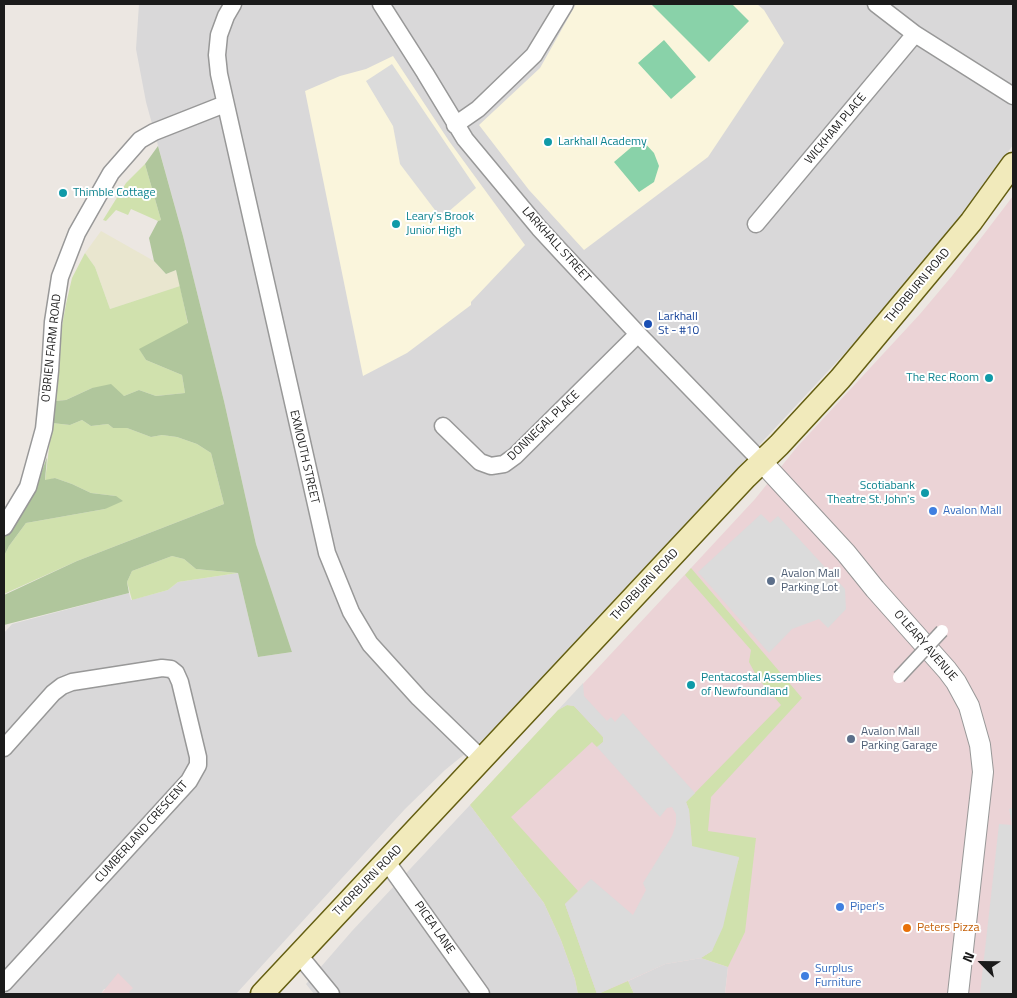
<!DOCTYPE html>
<style>
body{margin:0}
#map{position:relative;width:1017px;height:998px;overflow:hidden;background:#ece7e2;font-family:"Titillium Web",sans-serif}
canvas{display:block}
.frame{position:absolute;inset:0;border:5px solid #1b1b1b;pointer-events:none}
.north{position:absolute;left:957px;top:938px;width:50px;height:50px;-webkit-text-stroke:4px #fff;paint-order:stroke;rotate:293deg;font-size:14px;font-weight:700;line-height:20px;text-align:center;color:#1b1b1b}
.north::after{content:'';display:block;margin:auto;width:18px;height:22px;background:#1b1b1b;clip-path:polygon(50% 0,100% 100%,50% 72%,0 100%)}
</style>
<div id="map">
<canvas width="1017" height="998"></canvas>
<div class="frame"></div>
<div class="north">N</div>
</div>
<script>
const ctx = document.querySelector('canvas').getContext('2d');
ctx.lineJoin = 'round';
function fill(path, color) {
  ctx.fillStyle = color;
  ctx.fill(path, 'evenodd');
}
function poly(rows) {
  const path = new Path2D();
  for (const r of rows) {
    path.moveTo(r[0], r[1]);
    for (let i = 2; i < r.length; i += 2) path.lineTo(r[i], r[i + 1]);
  }
  return path;
}
function trace(path, color, width, dash) {
  ctx.strokeStyle = color;
  ctx.lineWidth = width;
  ctx.lineCap = dash ? 'butt' : 'round';
  ctx.setLineDash(dash || []);
  ctx.stroke(path);
}
function label(font, color, halo, rows, align = 'center') {
  ctx.font = font + ' "Titillium Web",sans-serif';
  ctx.lineWidth = 4;
  ctx.setLineDash([]);
  ctx.textBaseline = 'middle';
  ctx.strokeStyle = halo;
  ctx.fillStyle = color;
  for (const [text, x, y, turn = 0] of rows) {
    ctx.save();
    ctx.translate(x, y);
    ctx.rotate((+turn || 0) * Math.PI / 180);
    ctx.textAlign = isNaN(turn) ? turn : align;
    if (halo) ctx.strokeText(text, 0, 0);
    ctx.fillText(text, 0, 0);
    ctx.restore();
  }
}
fill(poly([
 [139,4,1013,4,1013,145,959,219,884,310,858,339,492,732,445,770,405,809,236,994,130,994,129,993,104,989,101,994,4,994,4,633,12,624,129,593,131,600,168,590,178,582,238,573,258,657,292,652,256,544,224,401,183,236,146,102,136,49],
 [470,805,544,903,561,940,575,979,578,994,314,994,306,984,352,931],
 [701,958,728,967,725,994,634,994,628,981,665,964]
]), '#d9d8d9');
fill(poly([
 [1013,196,1013,994,725,994,728,967,701,958,665,964,628,981,634,994,578,994,575,979,561,940,544,903,470,805,691,568,755,499,797,447,920,314,952,276],
 [118,973,133,988,129,992,130,994,101,994]
]), '#ebd3d6');
fill(poly([
 [576,4,757,4,764,10,784,43,708,157,584,250,529,190,479,125,540,68],
 [393,56,449,141,525,245,471,302,471,305,407,353,363,376,305,91,340,76,366,69]
]), '#faf5dc');
fill(poly([
 [101,231,154,261,166,274,176,270,180,286,110,309,95,267,85,253]
]), '#e9e6cf');
fill(poly([
 [145,164,161,220,158,221,131,209,128,215,116,210,106,221,103,220,126,183],
 [85,253,95,267,110,309,180,286,188,324,140,350,146,360,182,375,185,393,156,396,139,390,124,396,92,388,66,400,55,401,60,337,66,304,72,278],
 [82,420,91,426,108,424,113,428,127,428,151,437,162,435,177,437,197,444,211,453,224,504,77,561,4,594,4,556,9,546,26,523,105,509,116,496,91,493,72,484,55,478,45,481,52,423,70,425],
 [172,556,184,559,196,569,238,573,178,582,168,590,132,600,127,582,132,571],
 [691,568,802,698,711,797,708,831,756,838,745,932,728,967,701,958,712,951,739,858,692,847,689,810,686,802,781,705,757,677,749,662,751,650,685,575],
 [567,705,574,706,603,737,603,742,597,747,592,742,511,817,578,891,565,904,597,994,578,994,575,979,561,940,544,903,470,805,558,710],
 [628,981,634,994,598,994]
]), '#d0e1ad');
fill(poly([
 [158,146,183,236,224,401,256,544,292,652,258,657,238,573,196,569,184,559,172,556,132,571,127,582,129,593,4,625,4,595,77,561,224,504,211,453,197,444,177,437,162,435,151,437,127,428,113,428,108,424,91,426,82,420,70,425,52,423,55,401,66,400,92,388,111,384,124,396,139,390,156,396,185,393,182,375,146,360,139,349,188,323,176,270,166,274,154,261,149,238,158,221,161,220,145,164],
 [47,457,45,480,55,478,72,484,91,493,116,496,123,501,105,509,26,523,9,546,4,556,4,536,23,509,37,485]
]), '#b0c69c');
fill(poly([
 [651,4,732,4,749,21,709,62],
 [664,40,696,77,671,99,638,63],
 [641,139,654,153,659,166,654,182,639,192,614,162]
]), '#89d2a9');
fill(poly([
 [392,64,476,188,441,218,400,164,393,126,366,81],
 [761,514,770,523,778,516,845,589,846,609,828,628,819,619,792,629,769,653,698,572],
 [583,683,584,696,607,721,611,717,615,722,623,713,695,793,686,802,689,810,692,846,739,857,723,927,712,951,701,958,665,964,598,994,597,994,565,904,591,879,633,915,646,890,643,883,672,836,676,824,676,814,672,807,667,808,660,817,597,747,603,742,603,737,574,706,567,705,558,710],
 [1013,808,1013,994,980,994,999,824,1012,825,1009,809]
]), '#dbdbdb');
const minor = poly([
 [233,4,226,16,219,35,217,55,219,74,327,553,351,612,370,644,419,698,482,759],
 [381,4,425,73,465,139,539,228,564,255,638,334,762,462],
 [876,4,915,34,1013,96],
 [455,125,478,109,534,55,565,4],
 [756,224,915,34],
 [443,426,480,462,491,466,504,464,515,456,638,334],
 [4,527,28,487,44,429,50,371,53,322,60,277,77,233,111,173,140,140,154,132,225,104],
 [4,748,53,693,62,686,72,682,162,668,171,669,176,673,180,682,198,757,198,765,189,781,4,983],
 [387,862,481,994],
 [299,955,331,994]
]);
const tertiary = poly([
 [762,462,846,553,875,589,947,670,956,682,969,706,980,745,983,772,958,994]
]);
const secondary = poly([
 [262,994,746,477,779,445,840,379,971,222,1013,164]
]);
trace(minor, '#989898', 19);
trace(tertiary, '#989898', 22);
trace(secondary, '#645e11', 25);
trace(minor, '#fff', 16);
trace(tertiary, '#fff', 20);
trace(secondary, '#f1eabb', 22);
const pedestrianBridge = poly([
 [899,677,942,631]
]);
trace(pedestrianBridge, '#989898', 15, []);
trace(pedestrianBridge, '#fff', 12);
for (const [x, y, r, color] of [
 [548,142,5,"#0f9aa8"],
 [63,193,5,"#0f9aa8"],
 [396,224,5,"#0f9aa8"],
 [648,324,5,"#1a4fb4"],
 [989,378,5,"#0f9aa8"],
 [925,493,5,"#0f9aa8"],
 [933,511,5,"#3f7fe0"],
 [771,581,5,"#5c6f8a"],
 [691,685,5,"#0f9aa8"],
 [851,739,5,"#5c6f8a"],
 [840,907,5,"#3f7fe0"],
 [907,928,5,"#e8710a"],
 [805,976,5,"#3f7fe0"]
]) {
  const dot = new Path2D();
  dot.arc(x, y, r, 0, 2 * Math.PI);
  ctx.fillStyle = color;
  ctx.fill(dot);
  trace(dot, '#fff', 2);
}
label('12px', '#1b1b1b', '#fff', [
 ["WICKHAM PLACE",836,129,-50],
 ["LARKHALL STREET",556,245,48],
 ["THORBURN ROAD",918,286,-50],
 ["O'BRIEN FARM ROAD",52,348,-84],
 ["DONNEGAL PLACE",544,426,-44],
 ["EXMOUTH STREET",304,457,77],
 ["THORBURN ROAD",645,585,-47],
 ["O'LEARY AVENUE",925,646,49],
 ["CUMBERLAND CRESCENT",142,832,-48],
 ["THORBURN ROAD",368,881,-46],
 ["PICEA LANE",434,928,55]
]);
label('12px', '#0d838f', '#fff', [
 ["Larkhall Academy",558,142],
 ["Thimble Cottage",73,193],
 ["Leary's Brook",406,217],
 ["Junior High",406,231],
 ["The Rec Room",979,378,"right"],
 ["Scotiabank",915,486,"right"],
 ["Theatre St. John's",915,500,"right"],
 ["Pentacostal Assemblies",701,678],
 ["of Newfoundland",701,692]
], 'left');
label('12px', '#164399', '#fff', [
 ["Larkhall",658,317],
 ["St - #10",658,331]
], 'left');
label('12px', '#366cbe', '#fff', [
 ["Avalon Mall",943,511],
 ["Piper's",850,907],
 ["Surplus",815,969],
 ["Furniture",815,983]
], 'left');
label('12px', '#4e5e75', '#fff', [
 ["Avalon Mall",781,574],
 ["Parking Lot",781,588],
 ["Avalon Mall",861,732],
 ["Parking Garage",861,746]
], 'left');
label('12px', '#c56008', '#fff', [
 ["Peters Pizza",917,928]
], 'left');
</script>
